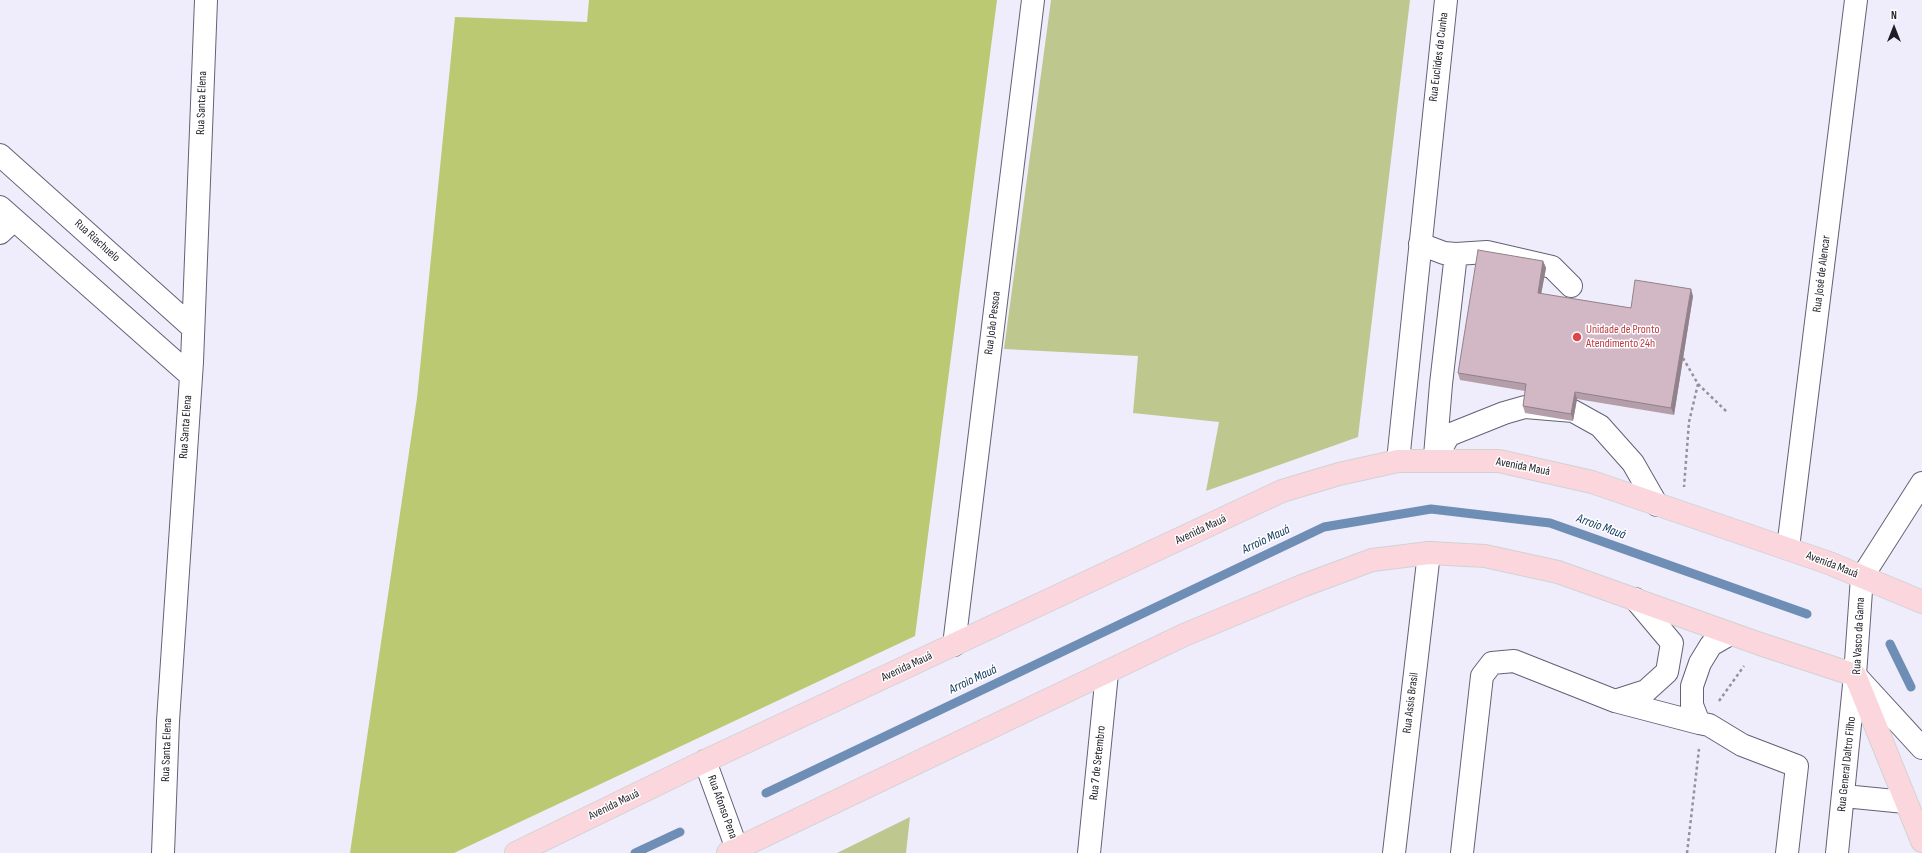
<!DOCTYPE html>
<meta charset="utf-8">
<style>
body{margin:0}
#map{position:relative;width:1922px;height:853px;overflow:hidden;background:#efedfc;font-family:"Sofia Sans Condensed",sans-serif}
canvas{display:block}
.north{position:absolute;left:1874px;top:8px;width:40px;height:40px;-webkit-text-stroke:3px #fff;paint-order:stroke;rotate:0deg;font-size:11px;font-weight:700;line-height:16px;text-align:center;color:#1e1d26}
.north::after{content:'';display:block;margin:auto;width:14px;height:18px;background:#1e1d26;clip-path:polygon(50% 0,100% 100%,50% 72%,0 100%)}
</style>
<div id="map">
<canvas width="1922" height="853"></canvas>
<div class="north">N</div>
</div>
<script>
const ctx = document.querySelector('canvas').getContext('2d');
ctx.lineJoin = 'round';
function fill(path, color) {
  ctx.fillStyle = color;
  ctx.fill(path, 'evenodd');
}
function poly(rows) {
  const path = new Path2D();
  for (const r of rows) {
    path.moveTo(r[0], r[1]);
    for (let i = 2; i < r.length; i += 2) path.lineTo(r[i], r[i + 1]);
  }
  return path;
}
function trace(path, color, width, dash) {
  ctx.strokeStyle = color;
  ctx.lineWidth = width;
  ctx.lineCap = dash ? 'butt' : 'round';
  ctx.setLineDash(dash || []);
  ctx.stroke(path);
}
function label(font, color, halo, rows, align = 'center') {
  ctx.font = font + ' "Sofia Sans Condensed",sans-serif';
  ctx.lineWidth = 3;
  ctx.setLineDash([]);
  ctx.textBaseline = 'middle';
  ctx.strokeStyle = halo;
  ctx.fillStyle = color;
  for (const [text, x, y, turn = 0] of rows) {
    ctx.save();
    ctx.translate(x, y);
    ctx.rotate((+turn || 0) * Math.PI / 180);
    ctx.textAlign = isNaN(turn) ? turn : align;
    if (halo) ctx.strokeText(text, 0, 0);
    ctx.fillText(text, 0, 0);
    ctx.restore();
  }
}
fill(poly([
 [1051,0,1410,0,1358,437,1206,491,1219,422,1133,413,1138,356,1004,349],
 [910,817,906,853,837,853]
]), '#bec88e');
fill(poly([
 [589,0,997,0,915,636,454,853,350,853,417,398,455,17,587,22]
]), '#bbc972');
trace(poly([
 [1890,644,1911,687],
 [766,793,1324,527,1431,509,1550,523,1807,614],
 [635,853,680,832]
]), '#6f8eb6', 9);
const minor = poly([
 [0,155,193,328],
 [0,207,190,375],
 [0,233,14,220],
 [1420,244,1444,253,1456,254,1441,384,1435,456],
 [1456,254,1487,252,1552,267,1571,286],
 [1398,461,1446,0],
 [1434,461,1449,435,1504,413,1525,407,1573,411,1600,426,1633,463,1657,505],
 [1788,548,1856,0],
 [1730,634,1711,645,1700,663,1692,686,1692,705,1699,723,1709,725,1742,745,1797,766,1787,853],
 [954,645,1033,0],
 [1856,676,1922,748],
 [1615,701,1699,723],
 [705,761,737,849,737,853],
 [1844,796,1905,802],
 [163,853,168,721,192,362,206,0],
 [1089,853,1107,673],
 [1394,853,1429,553],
 [1462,853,1482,676,1492,663,1514,661,1615,701,1646,691,1667,672,1672,643,1635,599],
 [1837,853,1855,675,1862,577,1922,483]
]);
const major = poly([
 [516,853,705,761,1282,491,1339,474,1398,461,1499,461,1592,482,1829,563,1922,602],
 [728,853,1184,635,1302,586,1372,560,1429,553,1485,556,1558,572,1760,644,1855,675,1922,841]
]);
trace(minor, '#646176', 24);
trace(major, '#d2d2d4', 24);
trace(poly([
 [1683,358,1698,384,1689,422,1684,487],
 [1698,384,1727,412],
 [1719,701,1744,666],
 [1687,853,1699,749]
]), '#93919e', 2.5, [3, 3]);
trace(minor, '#fff', 22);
trace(major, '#fbd7dd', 22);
fill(poly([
 [1543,261,1546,268,1541,294,1631,308,1693,296,1674,415,1577,399,1573,421,1525,413,1523,406,1525,391,1460,380,1458,373]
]), '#b49ea9');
fill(poly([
 [1543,261,1546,268,1540,300,1538,293],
 [1691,289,1693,296,1674,415,1671,408],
 [1575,392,1577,399,1573,421,1571,414]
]), '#928189');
const building = poly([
 [1478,250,1543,261,1538,293,1631,308,1635,280,1691,289,1671,408,1575,392,1571,414,1523,406,1526,384,1458,373,1478,250]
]);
fill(building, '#d1b8c4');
trace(building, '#928189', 1);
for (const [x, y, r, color] of [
 [1577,337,5,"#e0444e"]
]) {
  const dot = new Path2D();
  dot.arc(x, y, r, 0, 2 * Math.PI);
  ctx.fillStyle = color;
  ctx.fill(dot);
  trace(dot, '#fff', 1.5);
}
label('12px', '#1e1d26', '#fff', [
 ["Rua Euclides da Cunha",1439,57,-83],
 ["Rua Santa Elena",202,103,-88],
 ["Rua Riachuelo",97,241,42],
 ["Rua José de Alencar",1822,274,-83],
 ["Rua João Pessoa",993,323,-83],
 ["Rua Santa Elena",186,427,-86],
 ["Avenida Mauá",1523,467,11],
 ["Avenida Mauá",1201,530,-25],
 ["Avenida Mauá",1832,565,21],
 ["Rua Vasco da Gama",1859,636,-87],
 ["Avenida Mauá",907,667,-25],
 ["Rua Assis Brasil",1411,703,-83],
 ["Rua Santa Elena",167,750,-88],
 ["Rua 7 de Setembro",1098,763,-84],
 ["Rua General Daltro Filho",1847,764,-84],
 ["Avenida Mauá",614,805,-26],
 ["Rua Afonso Pena",722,807,70]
]);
label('12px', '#be3a42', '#fff', [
 ["Unidade de Pronto",1586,330],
 ["Atendimento 24h",1586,344]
], 'left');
label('italic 13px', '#0b335c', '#fff', [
 ["Arroio Mauá",1601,527,20],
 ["Arroio Mauá",1266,540,-25],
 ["Arroio Mauá",973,680,-25]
]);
</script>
